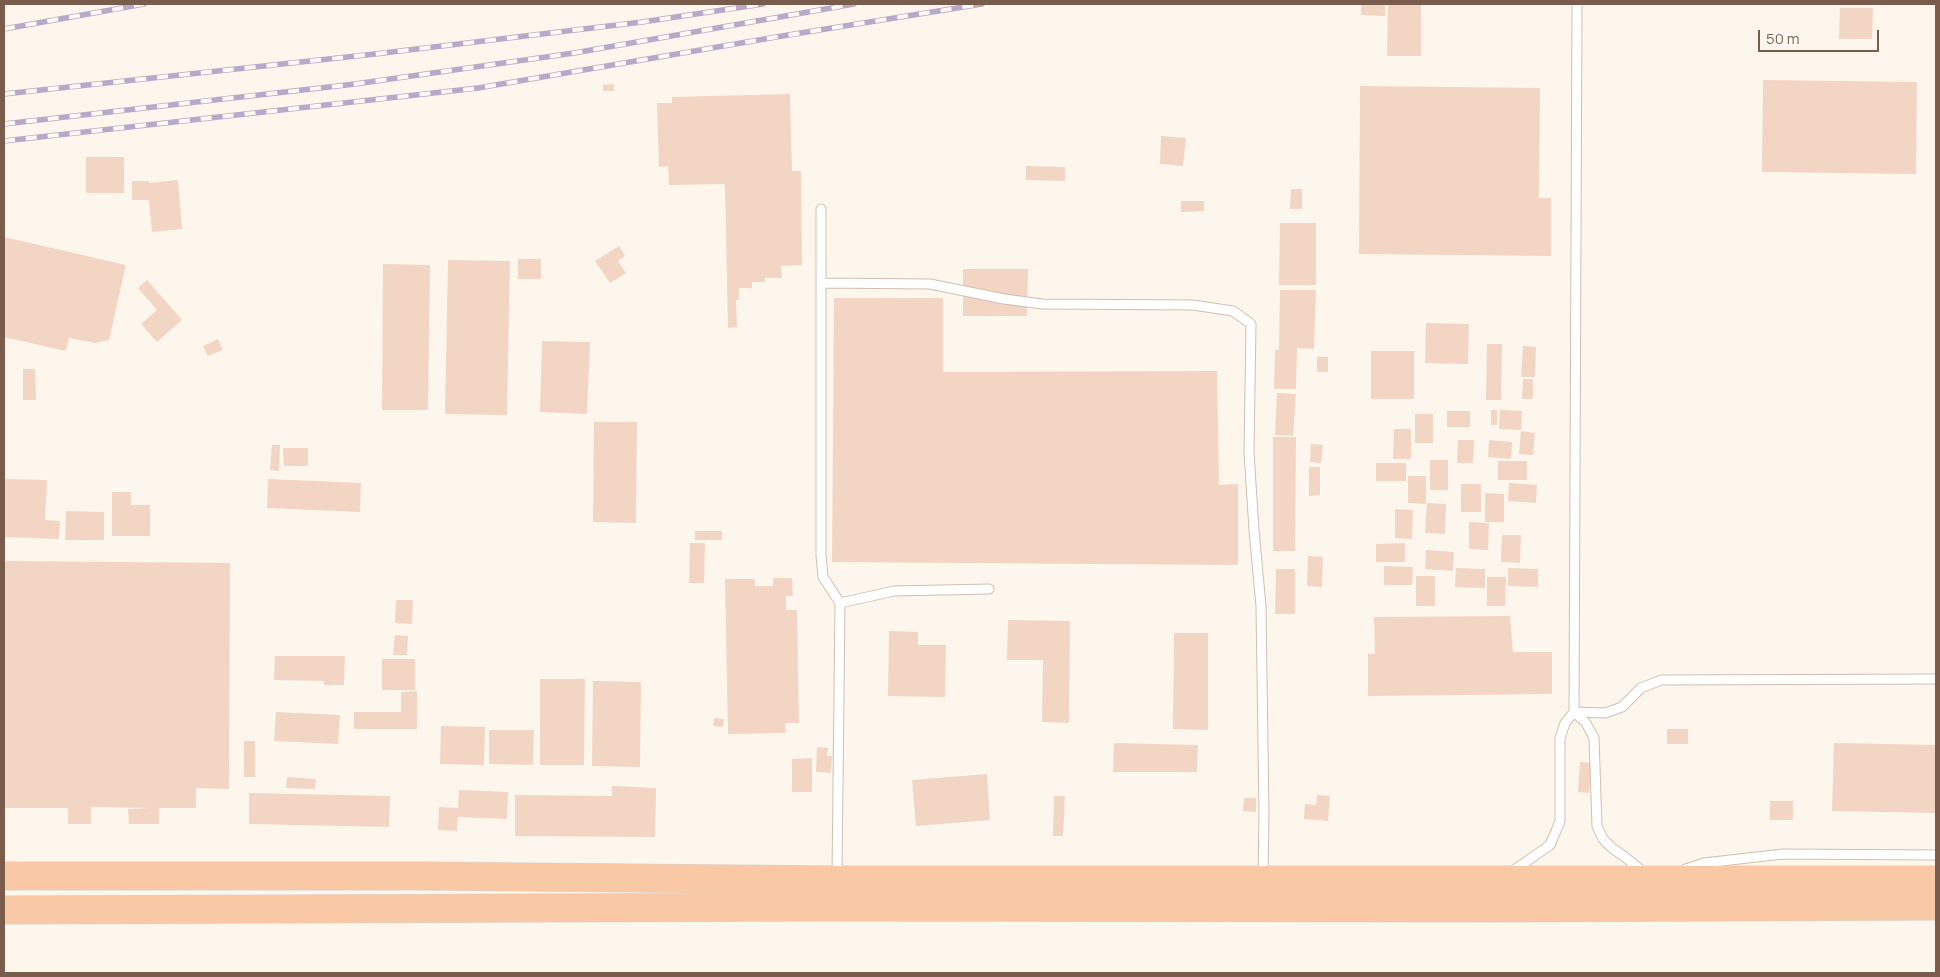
<!DOCTYPE html>
<style>
body{margin:0}
#map{position:relative;width:1940px;height:977px;overflow:hidden;background:#fdf6ec;font-family:Manrope,sans-serif}
canvas{display:block}
.frame{position:absolute;inset:0;border:5px solid #7a5c4d;pointer-events:none}
.scale{position:absolute;left:1758px;top:30px;width:121px;height:22px;box-sizing:border-box;border:2px solid #7a5c4d;border-top:0;padding-left:6px;font-size:15px;line-height:18px;white-space:nowrap;color:#7a5c4d;-webkit-text-stroke:4px #fffaf3;paint-order:stroke}
</style>
<div id="map">
<canvas width="1940" height="977"></canvas>
<div class="frame"></div>
<div class="scale">50 m</div>
</div>
<script>
const ctx = document.querySelector('canvas').getContext('2d');
ctx.lineJoin = 'round';
function fill(path, color) {
  ctx.fillStyle = color;
  ctx.fill(path, 'evenodd');
}
function poly(rows) {
  const path = new Path2D();
  for (const r of rows) {
    path.moveTo(r[0], r[1]);
    for (let i = 2; i < r.length; i += 2) path.lineTo(r[i], r[i + 1]);
  }
  return path;
}
function trace(path, color, width, dash) {
  ctx.strokeStyle = color;
  ctx.lineWidth = width;
  ctx.lineCap = dash ? 'butt' : 'round';
  ctx.setLineDash(dash || []);
  ctx.stroke(path);
}
fill(poly([
 [1361,4,1385,4,1385,16,1361,15],
 [1388,4,1421,4,1421,56,1387,56],
 [1840,8,1873,8,1872,39,1839,39],
 [1763,80,1917,82,1916,174,1762,172],
 [614,84,614,91,603,91,603,85],
 [1360,86,1540,88,1539,198,1551,198,1551,256,1359,254],
 [790,94,792,171,801,171,802,265,781,266,782,278,765,278,765,282,752,282,752,288,739,288,739,300,736,300,737,327,728,328,725,184,669,185,668,166,659,167,657,103,672,103,672,97],
 [1161,136,1186,138,1183,166,1160,164],
 [86,157,124,157,124,193,86,193],
 [1026,166,1065,167,1065,181,1026,180],
 [178,180,182,229,152,232,149,200,132,200,132,181,149,181,149,183],
 [1291,189,1302,189,1302,209,1290,209],
 [1181,201,1204,201,1204,211,1181,212],
 [1280,223,1316,223,1316,285,1279,285],
 [4,237,126,265,109,340,95,343,69,338,66,351,4,337],
 [619,246,625,256,618,261,626,273,610,283,595,261],
 [518,259,541,259,541,279,518,279],
 [448,260,510,261,507,415,445,414],
 [383,264,430,265,428,410,382,410],
 [963,269,1028,269,1027,316,963,316],
 [147,280,182,320,157,342,141,324,157,310,138,288],
 [1280,290,1316,290,1314,349,1297,348,1296,389,1274,389,1275,350,1279,350],
 [834,298,943,298,943,372,1217,371,1219,485,1238,484,1238,565,832,562],
 [1426,323,1469,324,1468,364,1425,363],
 [218,339,223,350,208,356,203,346],
 [542,341,590,342,587,414,540,412],
 [1487,344,1502,344,1501,400,1486,400],
 [1523,346,1536,347,1535,377,1521,377],
 [1371,351,1414,351,1414,399,1371,399],
 [1317,357,1328,357,1328,372,1317,372],
 [23,369,35,369,36,400,23,400],
 [1523,379,1533,379,1533,399,1522,399],
 [1277,393,1296,394,1293,436,1275,435],
 [1491,410,1497,410,1497,425,1491,425],
 [1500,410,1522,411,1521,430,1499,429],
 [1447,411,1470,411,1470,427,1447,427],
 [1415,414,1433,414,1433,443,1415,443],
 [594,422,637,422,636,523,593,522],
 [1394,429,1411,429,1411,459,1393,459],
 [1521,431,1535,433,1533,455,1519,454],
 [1273,437,1296,437,1295,551,1273,551],
 [1458,440,1474,440,1473,463,1457,463],
 [1489,440,1512,442,1511,459,1488,457],
 [1311,444,1323,445,1321,463,1310,462],
 [272,445,280,445,279,471,270,470],
 [283,448,308,448,308,466,284,466],
 [1430,460,1448,460,1448,490,1430,490],
 [1498,461,1527,461,1527,480,1498,480],
 [1376,463,1406,463,1406,481,1376,481],
 [1309,467,1320,467,1320,495,1309,496],
 [1408,476,1426,476,1426,504,1408,503],
 [4,479,47,480,45,520,60,521,59,539,4,537],
 [268,479,361,483,360,512,267,508],
 [1509,483,1537,485,1536,503,1508,501],
 [1461,484,1481,484,1481,512,1461,512],
 [112,492,131,492,131,505,150,505,150,536,112,536],
 [1485,493,1504,494,1504,522,1485,522],
 [1427,503,1446,504,1445,534,1425,533],
 [1395,509,1413,510,1412,539,1395,538],
 [66,511,104,512,104,540,65,540],
 [1469,522,1489,523,1488,550,1469,549],
 [695,531,722,531,722,540,695,540],
 [1502,535,1521,535,1520,563,1501,562],
 [690,543,705,543,704,583,689,583],
 [1405,543,1405,562,1376,562,1376,544],
 [1426,550,1454,552,1453,571,1425,569],
 [1308,556,1323,557,1322,587,1307,586],
 [4,561,230,563,229,789,196,788,196,808,159,808,159,824,129,824,128,809,153,808,91,807,91,824,68,824,68,808,4,808],
 [1384,566,1413,567,1412,585,1384,585],
 [1456,568,1485,569,1485,588,1455,587],
 [1508,568,1538,569,1538,587,1508,586],
 [1276,569,1295,569,1295,614,1275,614],
 [1416,576,1435,576,1435,606,1416,606],
 [1487,577,1506,577,1505,606,1487,606],
 [773,578,792,578,793,596,786,596,786,610,797,610,799,723,785,723,786,733,728,734,725,579,755,579,755,586,773,586],
 [396,600,413,600,412,624,395,623],
 [1510,616,1513,652,1552,652,1552,694,1368,696,1368,654,1375,654,1374,617],
 [1008,620,1070,621,1069,723,1042,722,1043,660,1007,660],
 [889,631,918,632,918,645,946,645,945,697,888,696],
 [1174,633,1208,633,1208,730,1173,729],
 [395,635,408,636,407,655,393,655],
 [275,656,345,656,344,685,324,685,324,681,274,680],
 [382,659,415,659,415,690,382,690],
 [540,679,585,679,584,765,540,765],
 [593,681,641,682,640,767,592,766],
 [417,691,417,729,354,729,354,712,401,712,401,692],
 [276,712,340,715,338,744,274,741],
 [714,718,724,719,723,727,713,726],
 [441,726,485,727,484,765,440,764],
 [1667,729,1688,729,1688,744,1667,744],
 [489,730,534,730,533,765,489,764],
 [244,741,255,741,255,777,244,777],
 [1114,743,1198,745,1197,772,1113,772],
 [1834,743,1936,745,1936,813,1832,811],
 [817,747,828,748,827,756,832,756,831,773,816,772],
 [812,758,812,792,792,792,792,759],
 [1580,762,1591,763,1589,793,1578,792],
 [987,774,990,820,916,826,912,780],
 [287,777,316,779,315,789,286,788],
 [612,786,656,788,655,837,515,836,515,795,612,796],
 [459,790,508,792,507,819,458,817,457,831,438,830,439,807,458,808],
 [249,793,390,796,389,827,249,824],
 [1317,795,1330,796,1328,821,1304,819,1305,804,1316,805],
 [1054,796,1065,796,1063,836,1053,836],
 [1244,798,1256,798,1256,812,1243,811],
 [1770,801,1793,801,1793,820,1770,820]
]), '#f3d5c3');
const service = poly([
 [821,209,821,555,823,577,840,603,837,877],
 [821,283,930,284,1004,299,1042,304,1193,305,1233,311,1251,324,1249,452,1254,530,1261,606,1264,815,1263,877],
 [840,603,894,591,989,589],
 [1574,712,1586,723,1594,738,1597,826,1603,839,1612,848,1625,857,1644,873],
 [1574,712,1605,713,1622,707,1641,688,1661,680,1936,679],
 [1686,869,1704,863,1783,854,1936,855],
 [1510,873,1550,845,1556,831,1560,821,1560,738,1565,723,1574,712,1577,4]
]);
const trunk = poly([
 [4,876,424,876,837,880,1936,880],
 [4,910,820,907,1497,908,1936,906]
]);
trace(service, '#d1beb0', 11);
trace(trunk, '#dad1cd', 29);
trace(service, '#fff', 9);
trace(trunk, '#f9c8a4', 28);
const rail = poly([
 [4,29,144,4],
 [4,94,375,54,642,22,763,4],
 [4,124,355,84,574,53,854,4],
 [4,141,478,88,782,36,982,4]
]);
trace(rail, '#b9a8c9', 5.5);
trace(rail, '#fffaf3', 4, [11]);
</script>
